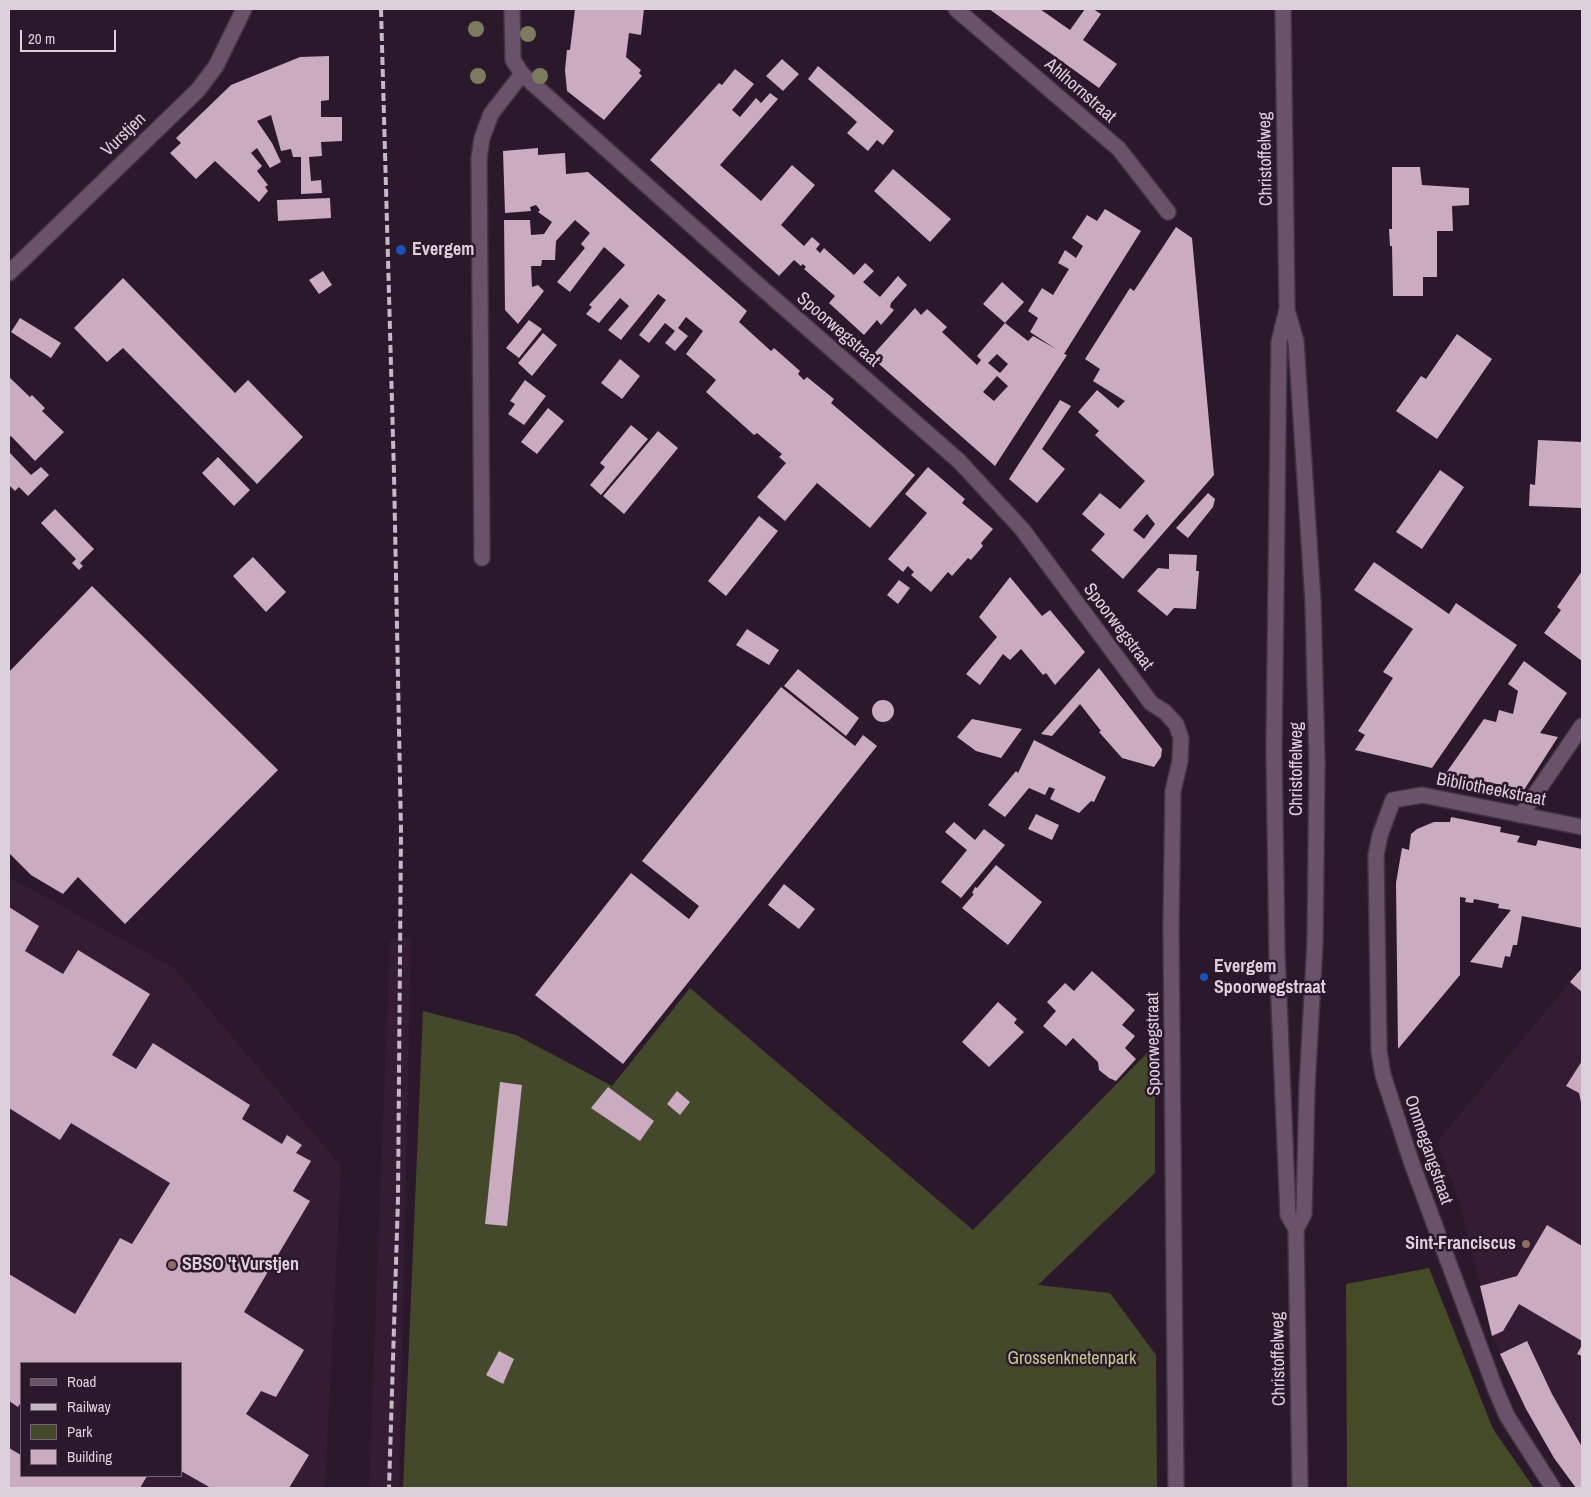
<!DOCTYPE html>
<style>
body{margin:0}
#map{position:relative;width:1591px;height:1497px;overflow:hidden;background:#2b182b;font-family:"Archivo Narrow",sans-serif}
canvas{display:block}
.frame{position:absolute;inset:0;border:10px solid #ddd0dd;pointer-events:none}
.legend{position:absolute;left:20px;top:1362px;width:162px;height:115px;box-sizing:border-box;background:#2b182b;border:1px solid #726272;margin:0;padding:6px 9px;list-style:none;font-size:15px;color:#ddd0dd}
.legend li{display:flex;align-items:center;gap:10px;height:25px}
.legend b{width:25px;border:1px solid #726272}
.scale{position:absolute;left:20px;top:30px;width:96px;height:22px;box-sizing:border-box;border:2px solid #ddd0dd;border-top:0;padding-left:6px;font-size:15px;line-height:18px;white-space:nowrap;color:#ddd0dd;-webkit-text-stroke:4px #2b182b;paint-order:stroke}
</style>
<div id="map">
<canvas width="1591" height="1497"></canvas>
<div class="frame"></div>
<ul class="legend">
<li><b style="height:6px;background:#6a536a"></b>Road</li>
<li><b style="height:6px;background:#c6b9c6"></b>Railway</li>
<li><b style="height:14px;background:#44492b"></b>Park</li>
<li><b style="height:14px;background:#caabc0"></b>Building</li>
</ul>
<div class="scale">20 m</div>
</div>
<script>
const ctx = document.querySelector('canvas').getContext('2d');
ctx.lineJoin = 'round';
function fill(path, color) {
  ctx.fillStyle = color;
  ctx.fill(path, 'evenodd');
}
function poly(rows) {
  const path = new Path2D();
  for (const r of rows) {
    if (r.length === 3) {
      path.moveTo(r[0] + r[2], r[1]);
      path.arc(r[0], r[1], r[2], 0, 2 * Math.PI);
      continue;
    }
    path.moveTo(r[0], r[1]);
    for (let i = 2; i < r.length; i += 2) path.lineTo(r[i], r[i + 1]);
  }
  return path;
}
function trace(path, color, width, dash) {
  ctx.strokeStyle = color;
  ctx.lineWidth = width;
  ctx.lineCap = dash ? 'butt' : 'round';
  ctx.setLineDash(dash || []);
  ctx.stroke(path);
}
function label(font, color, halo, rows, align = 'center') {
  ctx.font = font + ' "Archivo Narrow",sans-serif';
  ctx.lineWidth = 5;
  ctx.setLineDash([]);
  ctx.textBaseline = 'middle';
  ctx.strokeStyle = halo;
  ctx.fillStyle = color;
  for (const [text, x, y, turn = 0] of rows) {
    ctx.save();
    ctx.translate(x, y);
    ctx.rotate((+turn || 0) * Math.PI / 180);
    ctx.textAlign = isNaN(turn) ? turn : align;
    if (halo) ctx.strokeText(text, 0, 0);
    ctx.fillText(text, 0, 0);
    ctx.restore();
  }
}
fill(poly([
 [9,877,174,968,341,1166,325,1488,9,1488],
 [21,1363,181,1363,181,1476,21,1476],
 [390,938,411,938,399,1488,369,1488],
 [1582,968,1582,1488,1576,1488,1554,1458,1526,1409,1492,1336,1460,1203,1437,1142]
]), '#351c35');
fill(poly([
 [690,988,973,1230,1155,1045,1155,1173,1038,1285,1110,1293,1156,1355,1157,1488,403,1488,423,1011,516,1035,612,1086]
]), '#44492b');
fill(poly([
 [1429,1268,1493,1429,1534,1488,1347,1488,1346,1284]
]), '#454b26');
fill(poly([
 [575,9,644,9,641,35,629,33,626,57,641,70,639,73,642,76,604,120,567,91,565,70,567,50,570,50],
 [989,9,1040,9,1070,30,1085,9,1093,9,1101,14,1083,40,1117,64,1099,88],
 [329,56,329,100,321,101,321,117,342,117,342,141,321,142,322,156,309,157,311,181,321,180,322,193,301,194,301,157,293,157,291,149,281,151,271,115,257,121,272,143,281,162,270,168,257,148,251,153,262,166,257,171,268,185,265,187,268,191,259,202,215,161,196,179,170,153,181,143,176,138,231,85,300,57],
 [782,59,799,74,783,91,766,76],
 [818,66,894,131,883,145,877,140,868,151,847,133,857,122,808,79],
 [735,69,754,84,732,110,740,117,756,98,761,103,770,93,778,99,720,165,761,201,792,165,815,185,781,225,804,246,812,237,820,244,816,249,820,253,824,248,854,275,865,263,874,271,863,282,880,297,898,276,907,285,891,303,890,307,894,310,881,325,877,320,864,335,829,303,835,296,804,269,806,267,803,264,801,266,794,260,779,276,650,160,719,83,722,85],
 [538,148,538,155,565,153,566,174,588,172,747,311,739,322,771,351,774,348,782,355,800,371,798,374,804,380,807,377,834,399,831,403,915,475,870,528,817,483,785,521,757,497,786,463,779,457,782,454,757,433,754,435,706,392,716,380,686,354,703,331,686,317,678,328,688,336,675,351,665,343,675,331,665,323,649,343,639,335,666,300,658,294,621,340,608,330,629,306,620,298,599,323,586,314,592,307,589,305,625,265,604,247,570,292,557,282,585,248,581,244,590,233,575,220,556,241,555,260,542,260,541,266,531,266,532,287,538,285,544,291,518,324,505,310,504,220,530,220,531,235,544,234,552,222,538,212,540,210,536,205,530,207,531,211,505,213,503,151],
 [1392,167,1420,167,1422,185,1469,188,1469,205,1452,206,1453,231,1437,231,1437,277,1423,277,1423,296,1393,296,1392,246,1390,246,1389,229,1392,229],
 [893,169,951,219,930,242,874,191],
 [330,198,331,218,278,221,277,200],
 [1105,209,1141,231,1064,354,1067,355,995,466,871,357,915,308,921,315,927,309,947,327,942,332,977,365,981,360,977,356,1005,323,1028,341,1033,336,1056,349,1030,332,1038,318,1028,311,1042,288,1053,295,1069,269,1058,263,1065,250,1076,258,1083,246,1072,238,1087,215,1097,221],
 [997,354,1008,364,1000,373,988,363],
 [997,376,1008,386,994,401,983,392],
 [1176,227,1192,238,1214,475,1123,579,1091,550,1105,534,1082,514,1100,493,1120,509,1145,481,1095,435,1099,431,1078,412,1097,390,1118,408,1125,401,1093,381,1100,369,1085,359,1130,288,1134,291],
 [1147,514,1155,524,1144,539,1133,530],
 [323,271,332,285,319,294,309,280],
 [123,278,235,393,248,380,303,437,257,484,123,348,107,362,74,328],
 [1002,282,1024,302,1005,323,983,304],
 [20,318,61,343,51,358,11,332],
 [529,320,542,329,519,358,506,348],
 [543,333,557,345,532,376,518,363],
 [1457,334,1492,359,1437,439,1396,411,1421,376,1426,379],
 [620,359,640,376,622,399,601,383],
 [9,377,30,397,32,395,45,408,42,411,64,432,35,461,11,436,9,438],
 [525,380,546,396,524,425,508,414,515,404,510,401],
 [1060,400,1071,406,1042,449,1065,469,1037,503,1009,479],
 [548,408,564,421,537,454,521,442],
 [631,425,648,439,601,495,590,485,605,467,600,463],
 [658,431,678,448,624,514,603,496],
 [1538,440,1582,442,1582,508,1529,506,1530,484,1535,485],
 [9,452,31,475,41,467,49,475,28,496,19,487,15,491,9,485],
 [218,457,250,490,234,506,202,473],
 [928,467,965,499,962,503,993,529,981,543,983,546,971,560,968,558,952,576,948,572,931,592,911,575,914,572,908,566,903,572,888,559,927,513,905,494],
 [1440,470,1464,487,1422,549,1396,532],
 [1208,493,1215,499,1213,507,1188,538,1176,528],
 [55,509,94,549,80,563,83,566,79,570,72,563,76,559,41,523],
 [759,516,778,531,726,596,708,581],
 [1169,554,1197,555,1196,571,1199,571,1196,609,1174,608,1167,616,1137,591,1158,568,1169,569],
 [253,557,286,592,266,612,233,576],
 [1374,562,1449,614,1456,603,1517,645,1432,768,1355,750,1365,735,1358,731,1393,678,1383,672,1413,629,1354,590],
 [1582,571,1582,661,1544,633,1561,610,1557,607],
 [1010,577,1042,616,1050,610,1085,652,1055,685,1046,673,1043,675,1021,649,1010,660,1003,654,980,685,966,674,997,637,979,617],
 [899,580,910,588,898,604,887,595],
 [92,586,278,770,125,924,78,877,63,894,31,875,9,853,9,672],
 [747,629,779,650,769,665,736,645],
 [1524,661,1567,693,1540,733,1558,737,1524,790,1446,773,1484,719,1496,722,1499,710,1513,714,1518,691,1508,684],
 [1099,668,1162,749,1161,757,1154,767,1122,758,1099,732,1101,731,1080,704,1052,736,1041,734],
 [798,669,859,718,846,736,784,686],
 [781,687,855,746,863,735,877,746,623,1064,535,995,631,873,689,919,699,906,642,861],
 [883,711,11],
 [972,719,1022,729,1001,758,976,751,957,737],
 [1034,740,1106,777,1094,802,1091,801,1079,813,1050,799,1055,789,1049,787,1045,795,1029,788,1005,817,988,805,1016,771,1018,773],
 [1036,814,1059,825,1052,840,1028,829],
 [1451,817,1501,827,1500,832,1520,836,1517,842,1536,846,1538,840,1582,849,1582,928,1522,916,1517,945,1513,945,1510,957,1505,956,1502,968,1470,962,1511,910,1498,908,1499,904,1474,899,1473,903,1465,902,1466,898,1460,897,1460,975,1398,1049,1396,883,1402,848,1409,850,1411,834,1417,829,1434,822,1450,822],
 [954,822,975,840,984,829,1005,845,961,898,941,882,967,850,945,832],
 [996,865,1042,902,1008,945,962,908,974,894,972,893,975,887,977,888],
 [784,884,815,909,799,929,768,905],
 [9,907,39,926,25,951,63,974,78,950,150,994,112,1055,136,1069,153,1043,250,1105,242,1119,282,1144,287,1135,302,1145,296,1153,311,1161,293,1191,310,1201,244,1312,304,1350,276,1397,261,1391,246,1414,309,1455,289,1488,211,1488,181,1471,181,1363,21,1363,21,1402,18,1407,9,1401,9,1274,75,1314,120,1238,132,1244,170,1183,71,1123,60,1140,9,1108],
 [1582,968,1582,992,1570,982],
 [1092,971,1135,1010,1122,1025,1135,1036,1125,1048,1136,1059,1116,1081,1109,1078,1099,1070,1098,1062,1073,1038,1066,1046,1043,1026,1056,1011,1047,1002,1065,983,1074,991],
 [998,1002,1017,1019,1014,1023,1024,1032,989,1067,962,1042],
 [1582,1061,1582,1107,1579,1093,1566,1086],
 [500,1082,522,1085,507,1226,485,1224],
 [608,1087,654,1121,640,1141,591,1108],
 [677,1091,690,1102,680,1115,667,1104],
 [1547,1225,1582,1246,1582,1341,1519,1304,1503,1331,1492,1336,1480,1286,1517,1276],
 [1527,1341,1552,1394,1582,1447,1582,1488,1576,1488,1554,1458,1526,1409,1500,1354],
 [1582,1345,1582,1356,1577,1354],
 [499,1351,514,1359,503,1384,486,1375],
 [9,1448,21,1455,21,1476,147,1476,140,1488,9,1488]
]), '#caabc0');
const lane = poly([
 [1521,815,1582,726]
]);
const street = poly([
 [512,9,513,60,522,74,755,282,959,461,1022,529,1151,703,1165,712,1176,724,1181,738,1180,761,1173,791,1171,927,1176,1488],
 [956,9,1119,149,1168,212],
 [9,273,198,90,216,66,244,9],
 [482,558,479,158,482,138,491,114,522,74],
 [1553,1488,1507,1416,1495,1388,1411,1161,1383,1075,1379,1051,1376,855,1380,835,1393,800,1422,795,1582,827]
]);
const secondary = poly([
 [1283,9,1287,309,1279,342,1274,749,1277,954,1288,1215,1296,1229],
 [1287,310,1296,341,1313,602,1317,763,1315,943,1307,1087,1304,1214,1296,1229,1300,1488]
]);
trace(lane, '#433444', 18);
trace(street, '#433444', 18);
trace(secondary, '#433444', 18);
trace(lane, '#6a536a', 15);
trace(street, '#6a536a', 15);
trace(secondary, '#6a536a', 15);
trace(poly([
 [381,9,394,474,401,832,398,1199,389,1488]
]), '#c6b9c6', 4, [8, 4]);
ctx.fillStyle = '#7d7b5f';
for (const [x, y] of [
 [476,29],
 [528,34],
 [478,76],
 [540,76]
]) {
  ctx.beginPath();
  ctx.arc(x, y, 8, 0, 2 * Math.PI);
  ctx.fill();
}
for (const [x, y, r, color] of [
 [401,250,6,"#1a4fb4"],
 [1204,977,5,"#1a4fb4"],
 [1526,1244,5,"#8d6e63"],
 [172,1265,5,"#8d6e63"]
]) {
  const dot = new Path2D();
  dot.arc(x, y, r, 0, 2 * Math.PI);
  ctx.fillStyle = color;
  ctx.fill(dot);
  trace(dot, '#2b182b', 2);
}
label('18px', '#ddd0dd', '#2b182b', [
 ["Ahlhornstraat",1080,91,41],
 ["Vurstjen",124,135,-44],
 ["Christoffelweg",1266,159,-91],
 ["Spoorwegstraat",838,330,41],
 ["Spoorwegstraat",1118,627,53],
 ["Christoffelweg",1297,769,-90],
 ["Bibliotheekstraat",1491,790,11],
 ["Spoorwegstraat",1154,1044,-91],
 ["Ommegangstraat",1428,1150,71],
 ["Christoffelweg",1279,1359,-91]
]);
label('bold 18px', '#ddd0dd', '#2b182b', [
 ["Evergem",412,250],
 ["Evergem",1214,967],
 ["Spoorwegstraat",1214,988],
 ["Sint-Franciscus",1516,1244,"right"],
 ["SBSO 't Vurstjen",182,1265]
], 'left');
label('18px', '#c0cc8a', '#2b182b', [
 ["Grossenknetenpark",1072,1359]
]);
</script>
